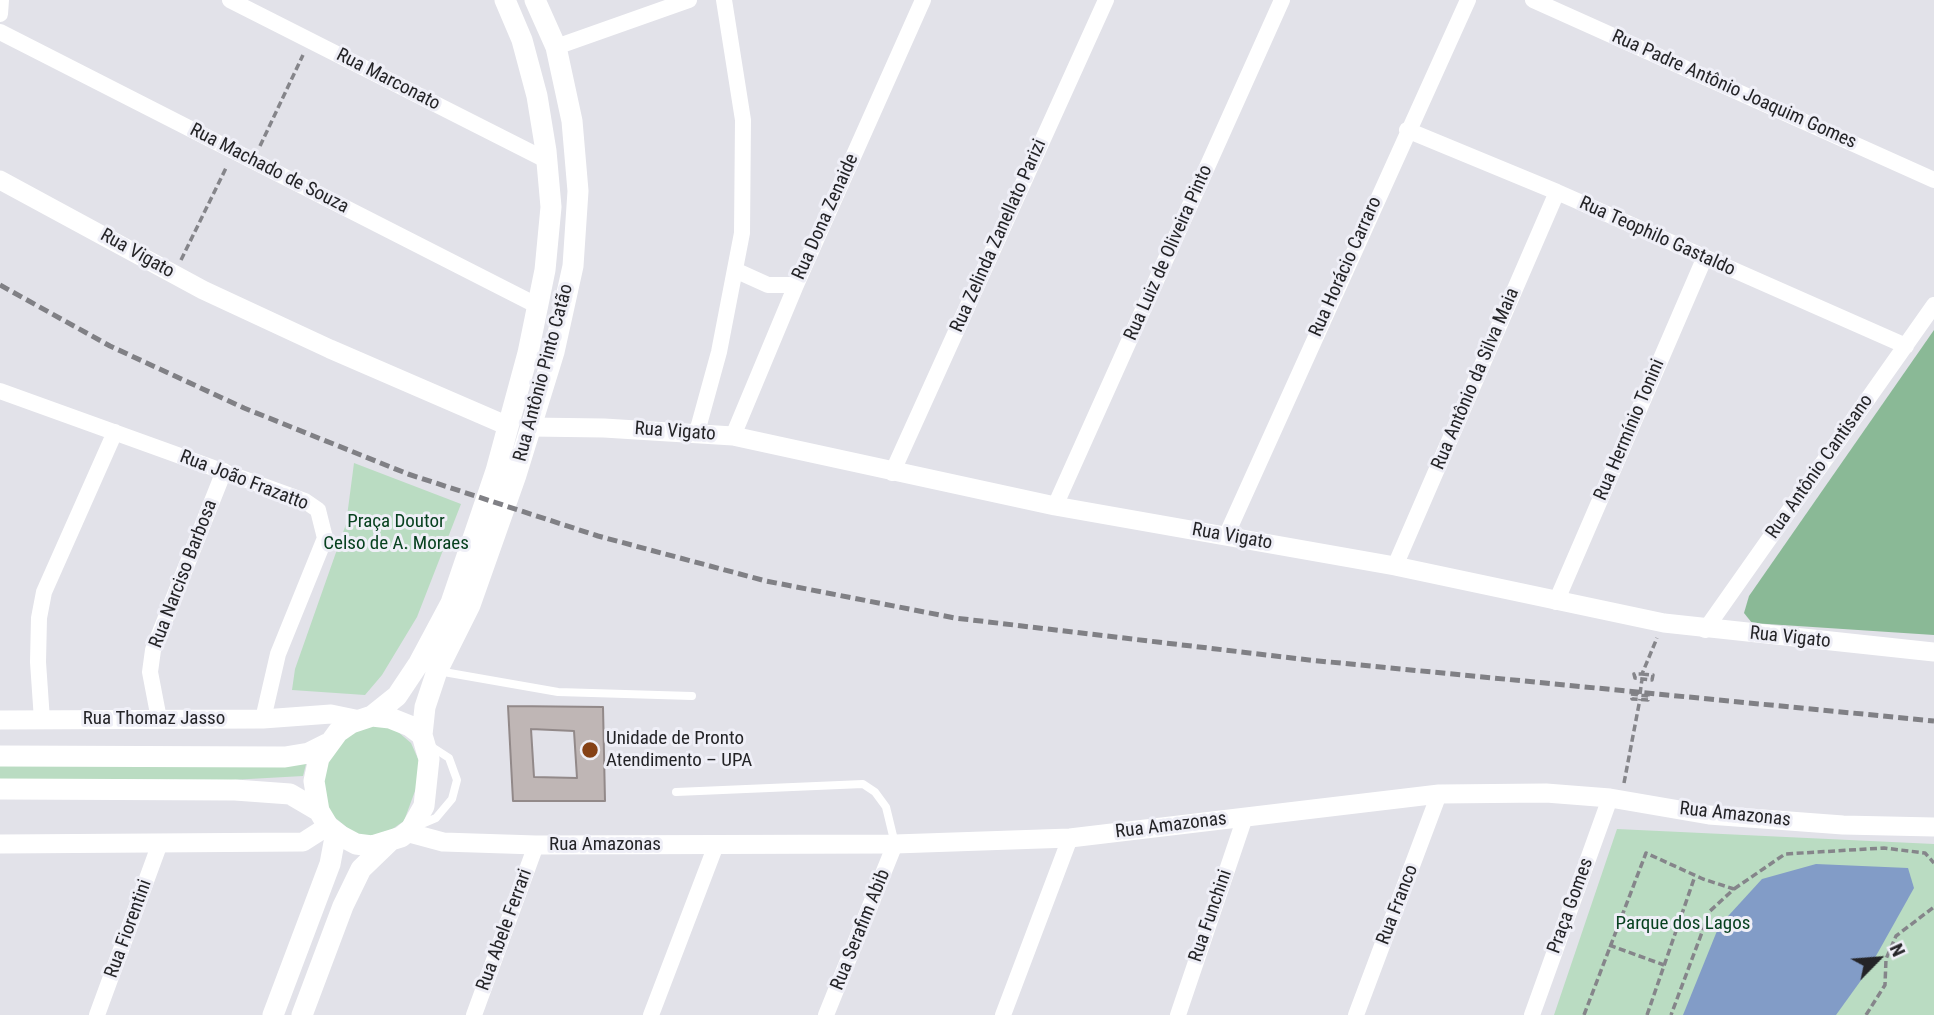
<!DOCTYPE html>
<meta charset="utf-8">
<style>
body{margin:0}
#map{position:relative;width:1934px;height:1015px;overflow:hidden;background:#e2e2e9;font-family:"Roboto Condensed",sans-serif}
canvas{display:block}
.north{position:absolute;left:1843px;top:924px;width:70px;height:70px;-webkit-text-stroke:5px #efeff7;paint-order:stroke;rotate:65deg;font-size:19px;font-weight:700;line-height:28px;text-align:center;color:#242427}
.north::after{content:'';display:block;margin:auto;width:24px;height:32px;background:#242427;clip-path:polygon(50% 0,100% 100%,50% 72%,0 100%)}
</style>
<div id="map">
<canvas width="1934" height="1015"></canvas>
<div class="north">N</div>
</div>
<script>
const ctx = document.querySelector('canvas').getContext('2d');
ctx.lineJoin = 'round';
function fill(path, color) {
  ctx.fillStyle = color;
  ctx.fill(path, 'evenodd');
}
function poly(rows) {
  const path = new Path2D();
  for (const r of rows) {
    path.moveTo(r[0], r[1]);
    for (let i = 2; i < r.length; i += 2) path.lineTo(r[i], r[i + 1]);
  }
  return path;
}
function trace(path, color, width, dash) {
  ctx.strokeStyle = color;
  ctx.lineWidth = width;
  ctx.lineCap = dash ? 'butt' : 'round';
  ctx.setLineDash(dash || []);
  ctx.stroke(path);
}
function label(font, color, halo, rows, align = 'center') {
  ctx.font = font + ' "Roboto Condensed",sans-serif';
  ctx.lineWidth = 6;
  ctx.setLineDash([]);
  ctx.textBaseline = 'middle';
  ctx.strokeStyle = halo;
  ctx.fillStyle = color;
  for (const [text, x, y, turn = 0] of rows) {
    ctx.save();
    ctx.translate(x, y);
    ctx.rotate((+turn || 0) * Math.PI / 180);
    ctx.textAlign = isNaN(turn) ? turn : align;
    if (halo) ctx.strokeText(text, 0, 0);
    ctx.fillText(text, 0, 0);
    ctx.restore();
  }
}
fill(poly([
 [354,463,461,504,417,617,382,675,365,695,292,690,295,669,346,524],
 [380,725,397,731,411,743,419,761,419,780,404,821,388,832,372,837,356,835,327,811,321,780,334,746,363,727],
 [307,760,303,776,231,780,0,779,0,761],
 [1617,829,1934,844,1934,1015,1554,1015]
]), '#badcc2');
fill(poly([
 [1934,330,1934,635,1752,623,1744,613,1749,596]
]), '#8ab996');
fill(poly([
 [1816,864,1908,868,1914,888,1867,972,1836,1015,1683,1015,1719,926,1762,879]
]), '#829cc7');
const building = poly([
 [508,706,603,707,605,801,513,801,508,706],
 [531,729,574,731,577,778,534,777,531,729]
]);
fill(building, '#bfb6b5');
trace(building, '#928989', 2);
trace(poly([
 [260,146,303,55],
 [181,260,227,166],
 [1642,674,1653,675,1652,680,1635,678,1634,674,1642,674,1657,638],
 [1631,694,1648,696,1648,700,1632,699,1631,694],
 [1640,694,1642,679],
 [1624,783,1640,699],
 [1734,889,1785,854,1884,848,1925,853,1934,863],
 [1609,945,1664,965],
 [1584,1015,1646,853,1703,879,1734,889,1710,911,1671,1015],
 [1647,1015,1695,876],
 [1866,1015,1885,985,1886,959,1896,936,1934,907]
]), '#85858a', 3.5, [7, 3.5]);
trace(poly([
 [438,671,558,692,692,696],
 [676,792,863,784,875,792,886,807,895,844],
 [417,826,436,818,452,799,457,780,449,758,429,745]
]), '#fff', 8);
trace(poly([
 [230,0,546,160],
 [1533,0,1934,180],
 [0,14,1,0],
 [0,32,538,306],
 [556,47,689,0],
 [1407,130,1557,192,1906,346],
 [737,271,768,285,796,285],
 [0,391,305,501,318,510,325,538,278,654,263,719],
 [697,432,719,352,742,233,743,120,724,0],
 [733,436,796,285,923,0],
 [892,473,1106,0],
 [1055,506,1282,0],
 [1226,536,1468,0],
 [1395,566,1557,192],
 [1556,602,1704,259],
 [1705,630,1934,305],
 [159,719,150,672,153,650,224,471],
 [42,720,38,662,39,618,44,592,115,432],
 [97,1015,160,843],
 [474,1015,536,845],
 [651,1015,716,845],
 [826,1015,895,844],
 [1003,1015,1070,838],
 [1178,1015,1245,817],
 [1356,1015,1439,794],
 [1532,1015,1610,798]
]), '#fff', 16);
trace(poly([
 [0,180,203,290,330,349,508,426],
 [530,427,604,428,733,436,1055,506,1395,566,1664,623,1934,652],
 [0,720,263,719,331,714,360,720],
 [406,832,443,842,536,845,895,844,1070,838,1439,794,1546,793,1610,798,1709,815,1843,825,1934,827],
 [0,844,303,842,328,826]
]), '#fff', 19);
trace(poly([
 [372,716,390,718,410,726,422,735,429,759,424,806,411,829,401,837,372,846,356,844,341,836,328,826,319,811,314,781,319,758,338,732,351,723,372,716,397,696,419,663,451,603,496,471,528,353,545,270,551,207,546,151,537,96,522,40,505,0],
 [422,735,425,707,437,671,470,605,516,475,554,352,573,266,578,191,572,121,556,47,535,0],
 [0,756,285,757,309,753,327,744],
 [0,789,235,790,290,794,319,811],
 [273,1015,330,864,336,832],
 [302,1015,343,906,361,869,389,842]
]), '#fff', 21);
trace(poly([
 [0,285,110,346,244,408,408,474,598,536,766,581,955,618,1309,660,1934,721]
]), '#808085', 5, [10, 5]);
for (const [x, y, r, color] of [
 [590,750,9,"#854116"]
]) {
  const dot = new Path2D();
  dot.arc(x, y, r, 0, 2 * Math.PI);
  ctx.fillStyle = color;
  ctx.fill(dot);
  trace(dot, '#efeff7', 2.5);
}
label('19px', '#242427', '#efeff7', [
 ["Rua Marconato",388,80,27],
 ["Rua Padre Antônio Joaquim Gomes",1734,90,24],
 ["Rua Machado de Souza",269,169,27],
 ["Rua Dona Zenaide",826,217,-66],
 ["Rua Zelinda Zanellato Parizi",999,236,-66],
 ["Rua Teophilo Gastaldo",1657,237,24],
 ["Rua Luiz de Oliveira Pinto",1169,253,-66],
 ["Rua Vigato",137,254,29],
 ["Rua Horácio Carraro",1346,267,-66],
 ["Rua Antônio Pinto Catão",544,373,-75],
 ["Rua Antônio da Silva Maia",1476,379,-67],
 ["Rua Hermínio Tonini",1630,430,-67],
 ["Rua Vigato",675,432,4],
 ["Rua Antônio Cantisano",1820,467,-55],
 ["Rua João Frazatto",244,481,21],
 ["Rua Vigato",1232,537,10],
 ["Rua Narciso Barbosa",184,574,-69],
 ["Rua Vigato",1790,638,6],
 ["Rua Thomaz Jasso",154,719],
 ["Rua Amazonas",1735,815,6],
 ["Rua Amazonas",1171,826,-7],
 ["Rua Amazonas",605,845],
 ["Rua Franco",1398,905,-69],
 ["Praça Gomes",1571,906,-70],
 ["Rua Funchini",1211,916,-71],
 ["Rua Fiorentini",129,929,-70],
 ["Rua Abele Ferrari",505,930,-70],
 ["Rua Serafim Abib",861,930,-68]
]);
label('19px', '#07411f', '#efeff7', [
 ["Praça Doutor",396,522],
 ["Celso de A. Moraes",396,544],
 ["Parque dos Lagos",1683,924]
]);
label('19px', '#242427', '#efeff7', [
 ["Unidade de Pronto",606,739],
 ["Atendimento – UPA",606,761]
], 'left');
</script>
